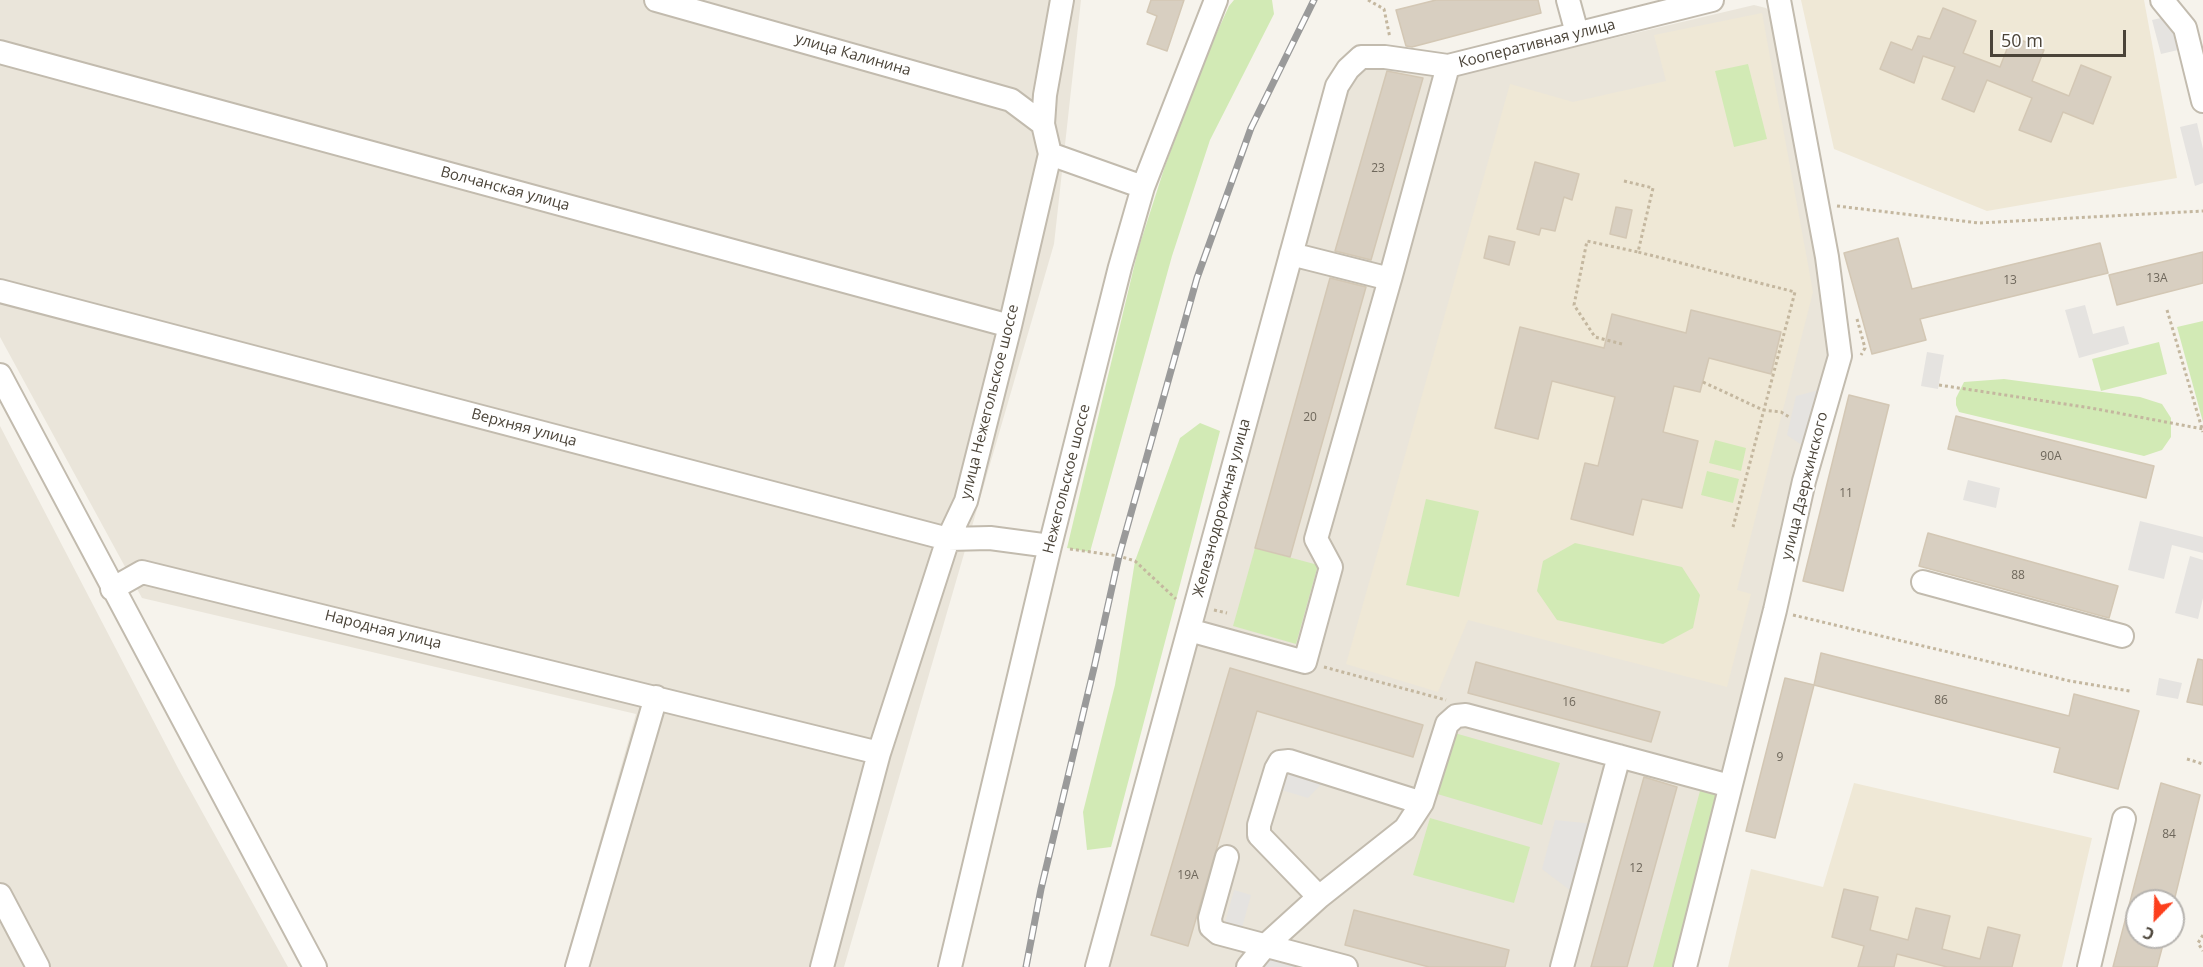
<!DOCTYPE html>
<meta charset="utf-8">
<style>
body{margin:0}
#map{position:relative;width:2203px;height:967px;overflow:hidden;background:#f6f3ec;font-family:"Open Sans",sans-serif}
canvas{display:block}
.north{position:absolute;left:2125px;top:889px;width:60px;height:60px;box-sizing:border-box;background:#fff;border:2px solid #b7b4b0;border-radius:50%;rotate:203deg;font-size:16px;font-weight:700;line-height:24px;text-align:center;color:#4b4439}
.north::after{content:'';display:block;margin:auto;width:21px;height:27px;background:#fc3f1d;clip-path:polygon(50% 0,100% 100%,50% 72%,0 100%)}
.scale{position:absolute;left:1990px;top:30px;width:136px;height:27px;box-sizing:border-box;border:3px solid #4b4439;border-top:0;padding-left:8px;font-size:18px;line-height:21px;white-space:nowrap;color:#4b4439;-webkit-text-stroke:4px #fff;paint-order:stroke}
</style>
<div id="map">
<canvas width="2203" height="967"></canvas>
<div class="north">С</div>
<div class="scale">50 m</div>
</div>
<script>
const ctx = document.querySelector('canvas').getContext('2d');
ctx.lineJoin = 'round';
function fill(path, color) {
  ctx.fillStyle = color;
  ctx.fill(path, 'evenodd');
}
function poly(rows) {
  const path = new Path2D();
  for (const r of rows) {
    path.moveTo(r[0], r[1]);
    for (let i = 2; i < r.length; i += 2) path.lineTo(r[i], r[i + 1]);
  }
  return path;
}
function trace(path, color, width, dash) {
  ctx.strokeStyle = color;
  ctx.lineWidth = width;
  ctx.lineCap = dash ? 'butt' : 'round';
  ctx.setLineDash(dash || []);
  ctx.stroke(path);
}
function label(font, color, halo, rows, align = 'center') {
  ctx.font = font + ' "Open Sans",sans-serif';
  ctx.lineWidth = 4.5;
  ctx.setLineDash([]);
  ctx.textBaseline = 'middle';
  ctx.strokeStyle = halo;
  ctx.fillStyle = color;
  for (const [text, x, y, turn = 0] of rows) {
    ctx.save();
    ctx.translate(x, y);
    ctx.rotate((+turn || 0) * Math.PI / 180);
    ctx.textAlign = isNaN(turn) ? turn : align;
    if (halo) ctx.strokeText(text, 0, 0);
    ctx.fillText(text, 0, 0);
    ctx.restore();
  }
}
fill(poly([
 [0,0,1081,0,1054,244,844,967,564,967,636,714,142,598,0,337],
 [1754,5,1766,8,1774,17,1834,349,1676,967,1106,967,1352,73,1370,61,1462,74],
 [0,426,179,770,288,967,0,967]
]), '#eae5da');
fill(poly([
 [1801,0,2144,0,2177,178,1987,211,1834,149],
 [1762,13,1813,292,1737,590,1751,594,1727,687,1468,620,1438,692,1346,664,1510,84,1573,102,1666,81,1654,35],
 [1854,783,2092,838,2062,967,1728,967,1751,869,1823,887]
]), '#efe8d6');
fill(poly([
 [1234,0,1272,0,1274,14,1210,140,1172,256,1090,552,1067,548,1138,250,1165,166,1207,54,1229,6],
 [1748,64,1767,139,1734,147,1715,71],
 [2203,321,2203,422,2177,327],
 [2159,342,2167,374,2101,391,2092,359],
 [2004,379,2140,397,2162,404,2171,418,2171,437,2162,450,2144,456,1959,412,1956,405,1956,398,1964,382],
 [1200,423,1220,431,1176,600,1111,847,1087,850,1083,812,1115,685,1135,561,1180,438],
 [1715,440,1746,448,1741,471,1709,463],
 [1707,471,1739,479,1733,503,1701,495],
 [1426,499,1479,511,1459,597,1406,585],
 [1575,543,1682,567,1700,595,1693,628,1663,644,1557,620,1537,591,1543,561],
 [1255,548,1318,565,1296,644,1233,626],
 [1451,732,1560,763,1542,825,1434,793],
 [1704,784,1715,788,1720,798,1676,967,1653,967,1700,791],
 [1430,818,1530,847,1514,903,1413,875]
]), '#d2eab5');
fill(poly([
 [2170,16,2178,50,2161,54,2152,20],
 [2197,123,2203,149,2203,183,2195,186,2180,127],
 [2085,305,2093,334,2124,326,2129,344,2079,358,2065,310],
 [1927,352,1944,355,1938,389,1921,386],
 [1823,389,1809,450,1787,435,1796,396],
 [1968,480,2000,488,1996,508,1963,500],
 [2140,521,2203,537,2203,553,2172,545,2164,579,2128,570],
 [2190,556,2203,560,2203,598,2198,619,2175,613],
 [2159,678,2182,683,2178,699,2156,695],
 [1283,771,1323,782,1308,798,1278,789],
 [1555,820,1594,824,1575,894,1542,869],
 [1234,890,1251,895,1240,935,1223,930],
 [1263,954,1312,967,1260,967]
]), '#e5e3e0');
const building = poly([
 [1151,0,1184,0,1167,51,1147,44,1157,16,1147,12,1151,0],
 [1436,0,1538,0,1541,13,1412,47,1406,46,1396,10,1436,0],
 [1943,8,1976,21,1963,53,2000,67,2012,36,2044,50,2032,81,2069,96,2081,65,2111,77,2093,124,2063,112,2051,142,2019,130,2032,98,1987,80,1974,112,1942,99,1955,67,1923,56,1914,83,1880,69,1891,42,1912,50,1918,36,1930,39,1943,8],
 [1387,71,1423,78,1371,260,1335,251,1387,71],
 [1535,162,1579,174,1572,200,1564,197,1555,231,1541,228,1539,235,1517,229,1535,162],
 [1616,207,1632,210,1626,238,1610,234,1616,207],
 [1489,236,1515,242,1509,265,1484,258,1489,236],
 [1898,238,1912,289,2100,243,2108,273,1920,319,1926,340,1872,354,1844,253,1898,238],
 [2203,252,2203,283,2117,305,2109,275,2203,252],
 [1330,278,1366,287,1290,557,1255,548,1330,278],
 [1691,310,1781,332,1771,374,1709,358,1700,392,1674,386,1663,432,1698,441,1682,508,1642,499,1633,535,1571,519,1585,463,1598,466,1615,397,1552,381,1538,439,1495,428,1520,327,1604,348,1612,314,1686,333,1691,310],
 [1849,395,1889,405,1843,591,1803,581,1849,395],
 [1956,416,2154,466,2146,498,1948,449,1956,416],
 [1928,533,2118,586,2109,618,1919,566,1928,533],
 [1821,653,2069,716,2074,694,2139,711,2118,789,2054,772,2060,748,1814,685,1821,653],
 [2198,659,2203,660,2203,705,2187,702,2198,659],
 [1476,662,1660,712,1651,742,1468,693,1476,662],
 [1230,668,1423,725,1413,757,1257,711,1188,946,1151,935,1230,668],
 [1785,678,1814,685,1775,838,1746,831,1785,678],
 [1644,777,1677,787,1627,967,1591,967,1644,777],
 [2161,783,2200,795,2174,901,2137,901,2137,937,2165,937,2157,967,2113,967,2161,783],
 [1844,889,1878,897,1870,930,1908,940,1916,908,1950,916,1942,949,1980,959,1988,927,2020,935,2012,967,1947,967,1897,954,1894,967,1858,967,1864,946,1832,937,1844,889],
 [1354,910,1509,950,1505,967,1429,967,1345,945,1354,910]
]);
fill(building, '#d8cfc1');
trace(building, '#d3c7b4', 1.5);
const minor = poly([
 [656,0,1011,100,1043,124],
 [1568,0,1577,33],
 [2162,0,2185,28,2203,101],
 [0,52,1010,326],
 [1050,154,1143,187],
 [1390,279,1448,66],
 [0,291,948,539,990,538,1050,546],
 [0,375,315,967],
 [1923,582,2122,636],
 [112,589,142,572,879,753],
 [1189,630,1305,662,1331,567,1316,539,1390,279,1291,254],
 [1227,857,1210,918,1211,927,1218,933,1346,967],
 [0,895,38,967],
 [1319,897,1259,835,1259,825,1276,769,1280,762,1289,761,1422,803],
 [577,967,656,697],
 [822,967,879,753,948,539,966,501,1010,326,1050,154,1043,124,1045,95,1062,0],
 [950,967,1050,546,1120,267,1143,187,1216,0],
 [1097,967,1337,86,1348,69,1361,57,1385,57,1448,66,1712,0],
 [1248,967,1265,946,1319,897,1405,829,1422,803,1447,724,1456,716,1466,715,1730,786],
 [1562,967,1619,756],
 [1685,967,1775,610,1804,481,1840,356,1827,257,1779,0],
 [2089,967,2124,819]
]);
trace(minor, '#c2bbae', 26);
trace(poly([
 [1368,0,1384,9,1390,38],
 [1624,181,1653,188,1638,252,1795,292,1733,527],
 [1837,206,1979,223,2203,211],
 [2167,310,2203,432],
 [1857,319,1865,348,1861,355],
 [1622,344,1595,337,1574,305,1587,241,1638,252],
 [1703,382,1763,410,1781,412,1791,418],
 [1939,385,2091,408,2203,429],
 [1070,549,1119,556,1135,561,1176,599],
 [1214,610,1227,613],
 [1793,615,2070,681,2130,691],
 [1324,667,1446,700],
 [2187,759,2203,764],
 [2203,935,2198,943,2203,951]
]), '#c4b79f', 3, [3, 3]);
trace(minor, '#fff', 22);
const rail = poly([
 [1026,967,1041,889,1094,668,1119,556,1197,278,1251,128,1314,0]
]);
trace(rail, '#9a9a9a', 7);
trace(rail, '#fff', 4.5, [14]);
label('12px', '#6e675b', null, [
 ["23",1378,169],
 ["13А",2157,279],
 ["13",2010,281],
 ["20",1310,418],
 ["90А",2051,457],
 ["11",1846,494],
 ["88",2018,576],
 ["86",1941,701],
 ["16",1569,703],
 ["9",1780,758],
 ["84",2169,835],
 ["12",1636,869],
 ["19А",1188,876]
]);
label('15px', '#4b4439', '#fff', [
 ["Кооперативная улица",1537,44,-14],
 ["улица Калинина",853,55,16],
 ["Волчанская улица",505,189,15],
 ["улица Нежегольское шоссе",990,402,-76],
 ["Верхняя улица",524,428,15],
 ["Нежегольское шоссе",1067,479,-76],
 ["улица Дзержинского",1805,486,-76],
 ["Железнодорожная улица",1222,508,-75],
 ["Народная улица",383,630,14]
]);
</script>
